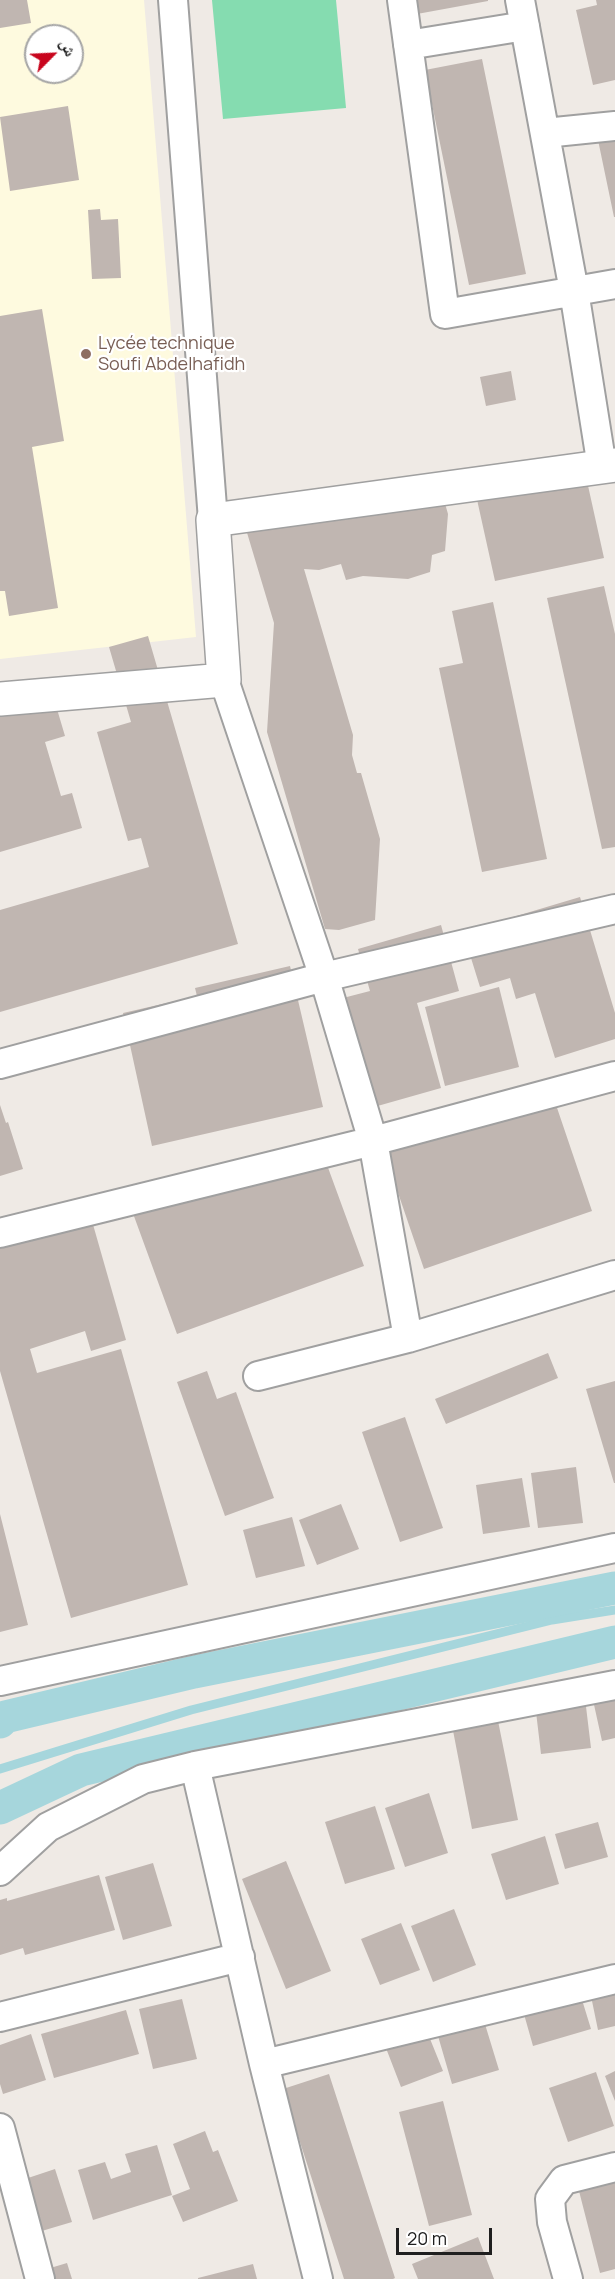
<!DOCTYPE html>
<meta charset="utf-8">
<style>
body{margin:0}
#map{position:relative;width:615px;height:2279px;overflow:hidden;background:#efeae5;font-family:Manrope,"Noto Naskh Arabic",sans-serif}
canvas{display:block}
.north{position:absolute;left:24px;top:24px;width:60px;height:60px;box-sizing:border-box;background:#fff;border:2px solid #a5a5a5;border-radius:50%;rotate:66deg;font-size:16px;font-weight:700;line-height:24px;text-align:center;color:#1f1f1f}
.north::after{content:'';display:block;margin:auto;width:21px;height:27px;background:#c8051d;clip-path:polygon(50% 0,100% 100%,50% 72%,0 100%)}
.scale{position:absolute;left:396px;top:2228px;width:96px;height:27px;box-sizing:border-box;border:3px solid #1f1f1f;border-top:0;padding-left:8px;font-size:18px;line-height:21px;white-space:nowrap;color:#1f1f1f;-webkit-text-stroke:4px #fff;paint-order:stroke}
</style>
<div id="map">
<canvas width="615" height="2279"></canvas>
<div class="north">ش</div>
<div class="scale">20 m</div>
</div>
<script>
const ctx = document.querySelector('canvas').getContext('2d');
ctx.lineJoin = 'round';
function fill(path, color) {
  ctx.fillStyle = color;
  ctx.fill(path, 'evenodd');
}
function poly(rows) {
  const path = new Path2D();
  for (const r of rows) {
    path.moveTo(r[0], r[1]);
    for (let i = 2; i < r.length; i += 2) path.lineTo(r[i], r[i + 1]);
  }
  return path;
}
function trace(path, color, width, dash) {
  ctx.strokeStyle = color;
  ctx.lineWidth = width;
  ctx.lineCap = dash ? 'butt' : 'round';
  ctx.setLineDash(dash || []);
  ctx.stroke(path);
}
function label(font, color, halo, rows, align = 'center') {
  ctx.font = font + ' Manrope,sans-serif';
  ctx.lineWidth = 4.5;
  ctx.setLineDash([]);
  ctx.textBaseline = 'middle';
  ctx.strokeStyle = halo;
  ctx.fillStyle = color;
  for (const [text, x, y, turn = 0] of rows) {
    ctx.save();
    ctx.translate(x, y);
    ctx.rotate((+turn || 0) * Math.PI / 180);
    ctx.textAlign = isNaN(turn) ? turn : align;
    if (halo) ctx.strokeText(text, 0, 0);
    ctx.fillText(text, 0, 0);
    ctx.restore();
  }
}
fill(poly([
 [0,0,144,0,196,637,0,659],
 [36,36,72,36,72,72,36,72]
]), '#fefadf');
fill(poly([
 [212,0,336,0,346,108,223,119]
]), '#85dcb0');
trace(poly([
 [0,1769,191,1710,552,1620,615,1610]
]), '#a6d6dc', 9);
trace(poly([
 [0,1722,5,1717,194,1672,615,1588],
 [0,1808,81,1770,615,1642]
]), '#a6d6dc', 33);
fill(poly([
 [0,0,27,0,31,23,0,28],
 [414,0,488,0,488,1,417,14],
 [596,0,615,0,615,80,593,85,576,10,597,5],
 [482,59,526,274,469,285,425,70],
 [68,106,79,180,10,191,0,117],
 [615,136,615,217,614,217,598,140],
 [100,209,101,220,118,219,121,278,92,279,88,210],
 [42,309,64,441,32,447,58,608,9,616,5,591,0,591,0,316],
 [511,371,516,400,486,406,480,377],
 [583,463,604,558,495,581,474,486],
 [438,479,448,514,445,551,432,555,430,572,408,579,363,576,346,580,341,564,319,570,304,569,353,735,352,755,357,773,361,773,380,839,375,920,339,930,325,929,267,732,274,623,245,526],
 [604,586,615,634,615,847,602,849,547,598],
 [493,602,547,859,482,872,439,668,463,663,452,611],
 [148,636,238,944,0,1012,0,910,149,867,141,838,128,841,97,732,131,722,109,647],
 [54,699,65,736,45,742,61,796,72,793,82,828,0,852,0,714],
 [580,897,615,1013,615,1039,555,1058,535,993,516,999,510,978,480,987,471,958,491,952,483,926],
 [441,925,459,991,417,1003,441,1088,374,1107,343,998,370,991,358,949],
 [290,966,323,1107,152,1146,123,1013,197,996,195,988],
 [499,987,519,1067,445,1086,425,1007],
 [553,1096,592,1211,424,1269,380,1140],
 [0,1105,6,1123,8,1122,23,1169,0,1176],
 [319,1143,364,1266,177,1334,131,1208],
 [86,1200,126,1340,91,1351,85,1331,30,1349,37,1373,121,1349,188,1585,71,1618,0,1371,0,1222],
 [548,1353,558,1378,446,1424,435,1399],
 [207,1371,217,1399,236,1392,274,1498,225,1516,177,1382],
 [615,1381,615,1483,614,1483,586,1389],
 [405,1417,443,1528,400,1542,362,1432],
 [576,1467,583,1523,538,1528,531,1473],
 [522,1478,530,1527,483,1534,476,1485],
 [341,1504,359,1549,317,1565,299,1520],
 [0,1514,28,1625,0,1632],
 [292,1517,305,1566,256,1578,243,1530],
 [615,1676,615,1738,602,1741,589,1682],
 [584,1690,591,1748,541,1754,534,1695],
 [495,1706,518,1820,472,1829,450,1715],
 [429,1793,448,1853,405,1867,385,1808],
 [375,1806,395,1869,345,1884,325,1822],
 [598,1822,608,1857,565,1869,555,1834],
 [545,1836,559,1884,506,1900,491,1854],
 [286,1861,331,1971,286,1989,242,1879],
 [153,1863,172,1926,123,1940,105,1877],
 [99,1875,115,1930,25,1955,23,1948,0,1955,0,1900,7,1898,7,1901],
 [454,1909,476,1965,433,1982,411,1926],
 [401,1923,420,1970,380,1985,361,1939],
 [615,1967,615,2026,598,2030,586,1972],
 [575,1977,591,2029,533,2046,518,1993],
 [477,1998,499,2070,452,2084,431,2012],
 [182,1999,197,2059,153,2069,139,2009],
 [126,2010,139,2054,54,2078,41,2034],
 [420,2014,443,2071,401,2087,379,2030],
 [31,2034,46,2080,3,2094,0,2084,0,2045],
 [615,2071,615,2101,605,2076],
 [596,2072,614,2126,568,2142,549,2088],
 [329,2074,395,2278,393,2279,344,2279,283,2089],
 [443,2101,472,2215,429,2226,399,2112],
 [205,2131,213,2152,218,2150,238,2201,183,2222,172,2196,190,2189,173,2144],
 [157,2145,172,2195,93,2220,78,2170,105,2162,111,2179,131,2172,125,2154],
 [55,2169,72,2222,35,2233,19,2181],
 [615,2182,615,2269,600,2273,579,2191],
 [478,2237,494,2279,418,2279,412,2264],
 [67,2263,72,2279,40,2279,37,2272],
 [253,2264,257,2279,198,2279,198,2278]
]), '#c0b6b1');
const minor = poly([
 [173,0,213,520],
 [402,0,445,314,615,284],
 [520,0,574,291,602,467],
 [408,45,525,26],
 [545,133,615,126],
 [224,680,324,977,373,1141,408,1338],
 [0,1064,324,977,615,909],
 [0,1233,373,1141,615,1076],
 [258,1376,408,1338,615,1275],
 [0,1681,615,1548],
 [195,1766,264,2064,318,2279],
 [0,1871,48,1827,143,1779,195,1766,615,1685],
 [0,2017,240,1957],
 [264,2064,615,1979],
 [0,2128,40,2279],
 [568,2279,552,2222,550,2199,564,2180,615,2167]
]);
const tertiary = poly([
 [0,699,224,680,213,520,615,465]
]);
trace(minor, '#a0a0a0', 32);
trace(tertiary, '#a0a0a0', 36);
trace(minor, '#fff', 28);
trace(tertiary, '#fff', 33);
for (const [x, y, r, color] of [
 [86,354,6,"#8d6e63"]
]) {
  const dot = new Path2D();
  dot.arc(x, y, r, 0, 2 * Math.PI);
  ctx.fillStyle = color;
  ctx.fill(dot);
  trace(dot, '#fff', 2);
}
label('18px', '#785e54', '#fff', [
 ["Lycée technique",98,344],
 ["Soufi Abdelhafidh",98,365]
], 'left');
</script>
